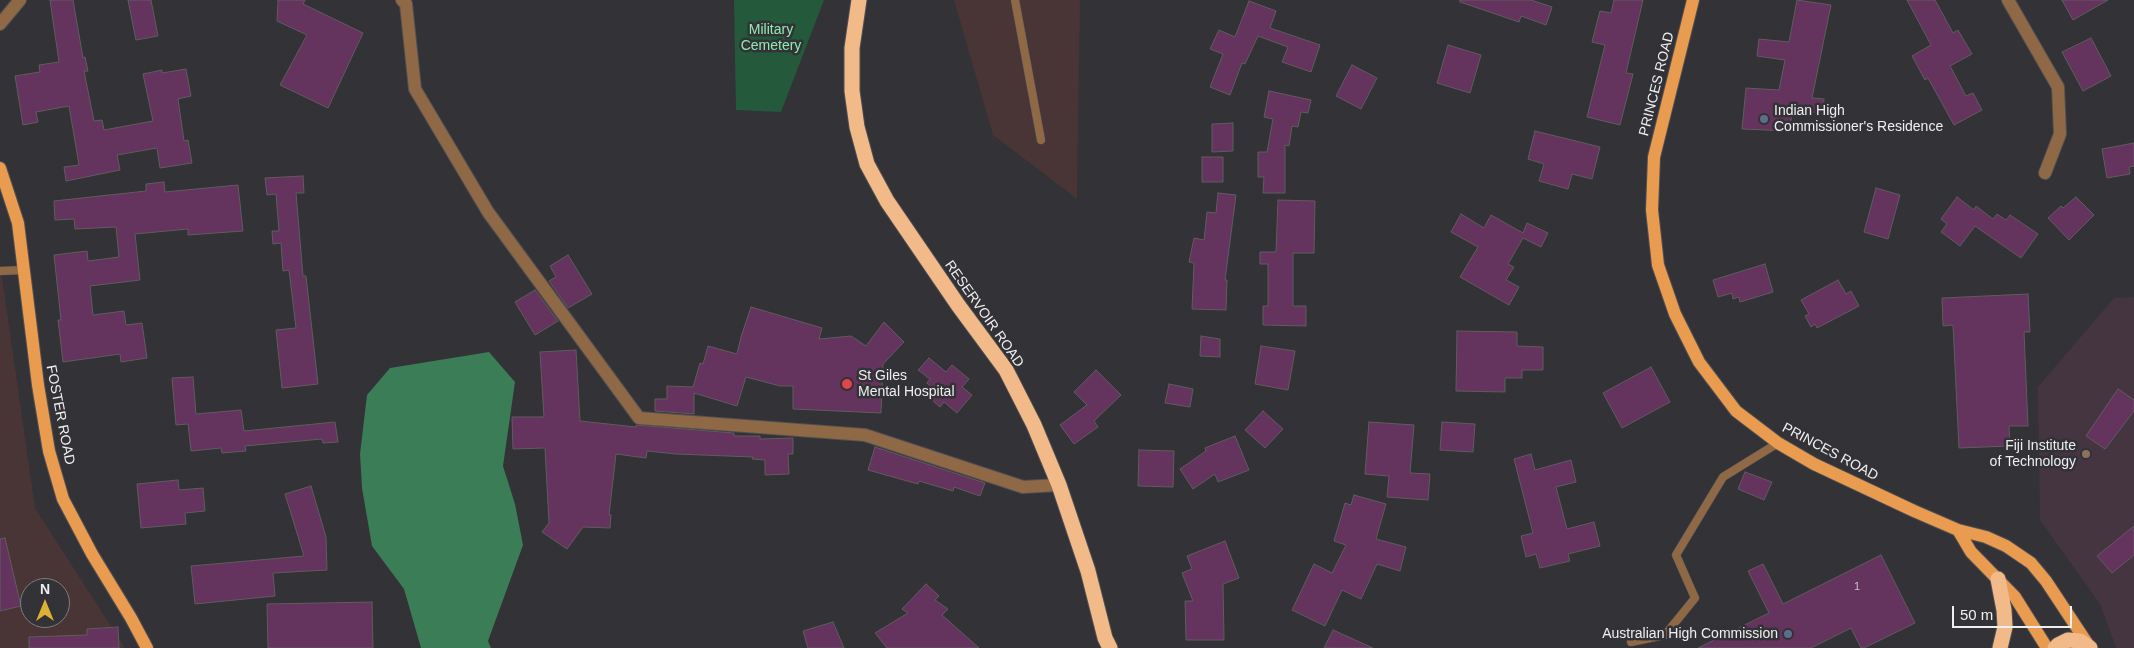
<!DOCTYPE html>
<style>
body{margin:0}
#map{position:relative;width:2134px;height:648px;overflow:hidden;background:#333236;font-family:Arial,sans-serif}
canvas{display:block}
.north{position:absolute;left:20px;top:578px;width:50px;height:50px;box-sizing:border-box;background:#333236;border:1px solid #7e7d81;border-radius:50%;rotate:0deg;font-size:14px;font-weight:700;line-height:20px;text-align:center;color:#efeef1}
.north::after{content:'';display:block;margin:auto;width:18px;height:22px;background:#ddb133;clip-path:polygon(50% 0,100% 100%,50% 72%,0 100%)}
.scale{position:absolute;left:1952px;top:606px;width:120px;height:22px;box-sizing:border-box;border:2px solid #efeef1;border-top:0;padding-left:6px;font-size:15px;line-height:18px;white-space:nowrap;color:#efeef1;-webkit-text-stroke:4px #333236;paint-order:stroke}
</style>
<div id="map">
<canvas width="2134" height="648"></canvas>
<div class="north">N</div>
<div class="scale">50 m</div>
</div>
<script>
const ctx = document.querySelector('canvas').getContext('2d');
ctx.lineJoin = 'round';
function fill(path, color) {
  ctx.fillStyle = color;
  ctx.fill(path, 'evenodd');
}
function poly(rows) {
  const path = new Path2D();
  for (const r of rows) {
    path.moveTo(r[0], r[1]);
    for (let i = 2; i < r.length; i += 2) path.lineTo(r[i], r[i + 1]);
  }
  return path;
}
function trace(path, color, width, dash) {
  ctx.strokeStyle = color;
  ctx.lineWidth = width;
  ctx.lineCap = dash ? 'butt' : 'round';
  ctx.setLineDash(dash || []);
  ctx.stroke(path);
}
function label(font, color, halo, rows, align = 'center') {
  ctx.font = font + ' Arial,sans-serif';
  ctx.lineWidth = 5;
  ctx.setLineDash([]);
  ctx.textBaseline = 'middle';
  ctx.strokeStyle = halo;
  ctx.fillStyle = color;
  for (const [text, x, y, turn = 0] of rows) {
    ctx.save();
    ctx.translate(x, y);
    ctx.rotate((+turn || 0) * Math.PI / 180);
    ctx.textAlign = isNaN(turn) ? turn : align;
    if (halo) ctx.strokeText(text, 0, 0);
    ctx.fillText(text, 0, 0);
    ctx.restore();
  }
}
fill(poly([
 [954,0,1080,0,1077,199,993,135],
 [0,263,35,508,125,648,0,648],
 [30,588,60,588,60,618,30,618]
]), '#493436');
fill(poly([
 [2134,297,2134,648,2116,648,2100,604,2040,520,2038,387,2114,298]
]), '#453541');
fill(poly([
 [734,0,824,0,781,112,736,110]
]), '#24593b');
fill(poly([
 [489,352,515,382,503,466,515,504,523,545,488,641,491,648,421,648,404,589,372,546,362,488,360,454,367,395,390,368]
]), '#3a7d56');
const building = poly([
 [50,0,73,0,83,58,85,57,88,71,84,71,94,121,102,120,104,130,153,121,143,74,162,70,162,73,186,69,191,96,178,99,184,141,188,140,192,163,160,168,157,148,117,155,120,170,66,181,64,167,79,165,69,106,36,112,38,122,23,125,15,76,40,72,39,65,59,62,50,0],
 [128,0,151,0,158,36,136,40,128,0],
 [278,0,305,0,303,4,363,33,328,108,280,85,307,35,277,21,278,0],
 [1460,0,1531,0,1552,7,1546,25,1521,16,1519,22,1460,2,1460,0],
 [1614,0,1643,0,1626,73,1633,74,1620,125,1587,117,1605,45,1592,42,1600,11,1611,13,1614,0],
 [1797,0,1831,5,1812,98,1824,99,1823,113,1792,110,1790,131,1742,129,1746,88,1779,90,1785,60,1757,56,1759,39,1789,42,1797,0],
 [1907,0,1935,0,1953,33,1958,30,1972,54,1950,66,1966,96,1973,93,1982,110,1954,125,1928,78,1925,80,1912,56,1931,45,1907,0],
 [2062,0,2108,0,2073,20,2062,0],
 [1249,1,1276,11,1270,28,1320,45,1311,72,1282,62,1288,47,1258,36,1245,64,1242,63,1230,95,1210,87,1223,54,1210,49,1219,30,1235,37,1249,1],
 [2091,38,2111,76,2083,91,2062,52,2091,38],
 [1448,45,1481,55,1470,93,1437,83,1448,45],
 [1352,65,1377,78,1361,109,1336,96,1352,65],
 [1269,91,1311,100,1308,113,1301,112,1298,127,1292,126,1289,146,1285,145,1285,193,1263,193,1264,177,1258,177,1258,152,1267,152,1273,119,1264,117,1269,91],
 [1233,123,1233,151,1212,152,1212,124,1233,123],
 [1535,131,1600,147,1592,179,1572,174,1568,189,1539,181,1544,164,1528,159,1535,131],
 [2134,143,2134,166,2129,167,2130,174,2107,178,2102,149,2134,143],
 [1202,157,1223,157,1223,182,1202,182,1202,157],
 [303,176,304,193,296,193,303,276,306,276,318,384,282,388,276,330,296,328,289,270,283,271,281,243,273,244,272,231,279,231,276,194,267,195,265,178,303,176],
 [164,182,165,192,238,185,243,231,188,235,188,229,135,234,140,280,90,286,93,315,124,311,126,325,142,323,147,358,121,362,120,354,63,362,58,320,61,320,54,255,87,251,88,261,119,257,116,227,75,229,74,219,55,220,54,201,146,191,146,184,164,182],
 [1876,188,1900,195,1888,239,1864,232,1876,188],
 [1218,193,1236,195,1225,280,1227,280,1226,310,1192,309,1194,263,1189,262,1194,238,1204,240,1207,212,1216,213,1218,193],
 [1957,197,1974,210,1976,206,1993,219,1997,214,2006,220,2010,215,2038,234,2021,258,1975,226,1960,246,1941,232,1947,224,1941,219,1957,197],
 [2076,197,2094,215,2069,240,2048,218,2061,206,2063,208,2076,197],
 [1278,200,1315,201,1314,253,1293,253,1293,306,1306,306,1306,326,1263,325,1263,306,1268,306,1268,264,1260,264,1260,252,1276,252,1278,200],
 [1461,214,1484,228,1491,215,1523,233,1527,223,1548,233,1541,247,1523,238,1508,264,1514,267,1506,280,1519,287,1509,305,1460,277,1478,247,1451,232,1461,214],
 [568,255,592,294,568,308,549,281,556,277,550,266,568,255],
 [1765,264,1773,292,1740,302,1739,297,1733,299,1732,293,1718,297,1713,280,1765,264],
 [1838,280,1846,294,1851,291,1859,306,1817,328,1815,324,1811,327,1805,316,1809,314,1801,300,1838,280],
 [535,290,558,321,535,335,515,302,535,290],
 [2028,294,2030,332,2024,332,2028,426,2009,426,2010,446,1959,448,1953,325,1943,326,1942,298,2028,294],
 [751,307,822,328,819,339,851,336,866,346,884,322,904,342,883,364,881,413,793,409,793,386,780,386,746,377,737,406,694,393,694,414,655,411,655,399,667,399,667,386,693,387,700,363,703,364,708,346,737,354,741,337,751,307],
 [1457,331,1517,332,1517,346,1543,347,1543,370,1522,370,1522,378,1505,378,1505,392,1456,391,1457,331],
 [1201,336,1220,339,1220,357,1200,356,1201,336],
 [1261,346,1295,351,1288,390,1255,384,1261,346],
 [576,350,580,421,636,427,636,425,734,433,734,436,760,436,760,439,793,438,793,454,788,454,789,474,765,475,765,460,752,459,753,457,676,454,647,451,646,458,616,454,609,515,611,515,610,528,583,527,567,549,542,532,549,523,545,448,513,449,512,417,544,417,540,352,576,350],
 [929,358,946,372,952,365,969,379,962,387,972,395,957,413,944,402,940,407,926,395,932,388,927,383,930,379,918,370,929,358],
 [1651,367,1670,402,1622,428,1603,393,1651,367],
 [1096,370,1121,395,1094,421,1098,427,1074,444,1060,425,1087,405,1074,392,1096,370],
 [193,377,196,414,241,410,244,431,335,422,338,442,323,443,322,439,245,446,246,451,222,453,221,448,191,451,188,424,176,425,172,378,193,377],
 [1169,384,1193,389,1190,407,1165,403,1169,384],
 [2118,389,2134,400,2134,411,2105,449,2086,436,2118,389],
 [1263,411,1283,429,1265,448,1245,430,1263,411],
 [1369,422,1414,425,1410,473,1430,474,1428,500,1387,497,1389,476,1365,474,1369,422],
 [1442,422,1475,424,1473,452,1440,450,1442,422],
 [1235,436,1249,470,1218,482,1215,474,1193,489,1180,469,1206,451,1205,448,1235,436],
 [875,447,985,483,980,496,954,487,953,491,919,481,918,484,868,470,875,447],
 [1139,450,1174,451,1173,487,1138,486,1139,450],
 [1531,454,1535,470,1571,460,1576,482,1556,487,1567,529,1594,522,1600,546,1568,554,1570,561,1540,568,1536,554,1526,557,1521,536,1533,533,1514,459,1531,454],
 [1745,472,1772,482,1764,500,1738,489,1745,472],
 [178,480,179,490,203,488,205,511,185,513,186,524,141,528,137,484,178,480],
 [311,486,326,537,327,570,273,573,275,596,195,604,191,566,304,556,285,494,311,486],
 [1354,495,1386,504,1376,539,1406,547,1400,571,1377,564,1361,599,1342,590,1325,626,1292,610,1314,564,1332,573,1346,545,1334,541,1345,503,1351,505,1354,495],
 [2134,526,2134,555,2112,573,2097,556,2134,526],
 [5,538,21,606,0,611,0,539,5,538],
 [1225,541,1239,578,1223,584,1224,640,1186,640,1185,601,1193,601,1182,573,1192,569,1187,556,1225,541],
 [1881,555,1915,623,1864,648,1861,648,1851,628,1811,648,1698,648,1769,613,1748,571,1763,564,1783,604,1881,555],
 [926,584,939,596,935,600,948,609,942,615,979,648,887,648,875,633,908,613,902,609,926,584],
 [372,602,373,648,268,648,267,604,372,602],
 [833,622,844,648,808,648,803,631,833,622],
 [118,627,119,648,29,648,29,637,87,635,87,629,118,627],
 [1333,630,1373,648,1324,648,1333,630]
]);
fill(building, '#64335e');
trace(building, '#605c5f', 1);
const lane = poly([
 [1015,0,1041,140],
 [0,271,25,270],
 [1631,642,1665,635,1695,598,1676,555,1723,477,1778,443]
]);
const street = poly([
 [402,0,406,4,415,89,488,212,639,418,865,435,1023,487,1059,485],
 [2008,0,2058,87,2060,134,2045,173],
 [0,24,20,0]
]);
const primary = poly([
 [1693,0,1654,157,1652,210,1658,265,1675,314,1699,362,1736,411,1778,443,1814,464,1914,511,1958,530,1986,537,2006,546,2031,563,2046,581,2089,646],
 [0,168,18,223,38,385,49,451,63,499,92,554,131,618,147,648],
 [1958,530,1971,552,2015,597,2047,648]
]);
const highway = poly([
 [859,0,852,48,852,91,857,127,867,164,887,201,958,305,1006,370,1034,425,1059,485,1088,571,1105,638,1110,648],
 [1998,579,2004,610,2005,627,2000,648],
 [2055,648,2058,645,2068,640,2080,641,2090,648]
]);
trace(lane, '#515054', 9);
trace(street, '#515054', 14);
trace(primary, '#515054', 14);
trace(highway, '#515054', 17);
trace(lane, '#8f6846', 8);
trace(street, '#8f6846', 12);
trace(primary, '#e99b50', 12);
trace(highway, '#f2ba88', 15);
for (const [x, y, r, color] of [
 [1764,119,5,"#5c6f8a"],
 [847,384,6,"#e0444e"],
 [2086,454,5,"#8d6e63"],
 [1788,634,5,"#5c6f8a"]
]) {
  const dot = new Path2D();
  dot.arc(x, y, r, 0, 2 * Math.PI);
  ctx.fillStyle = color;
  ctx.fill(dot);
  trace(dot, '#333236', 2);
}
label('11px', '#ccbfcc', null, [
 ["1",1857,587]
]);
label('14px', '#8decb2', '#333236', [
 ["Military",771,30],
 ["Cemetery",771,46]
]);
label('14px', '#efeef1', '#333236', [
 ["PRINCES ROAD",1657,84,-76],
 ["RESERVOIR ROAD",984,314,55],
 ["FOSTER ROAD",60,415,79],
 ["PRINCES ROAD",1830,452,28]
]);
label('14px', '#efeef1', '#333236', [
 ["Indian High",1774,111],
 ["Commissioner's Residence",1774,127],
 ["St Giles",858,376],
 ["Mental Hospital",858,392],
 ["Fiji Institute",2076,446,"right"],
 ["of Technology",2076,462,"right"],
 ["Australian High Commission",1778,634,"right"]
], 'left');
</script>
